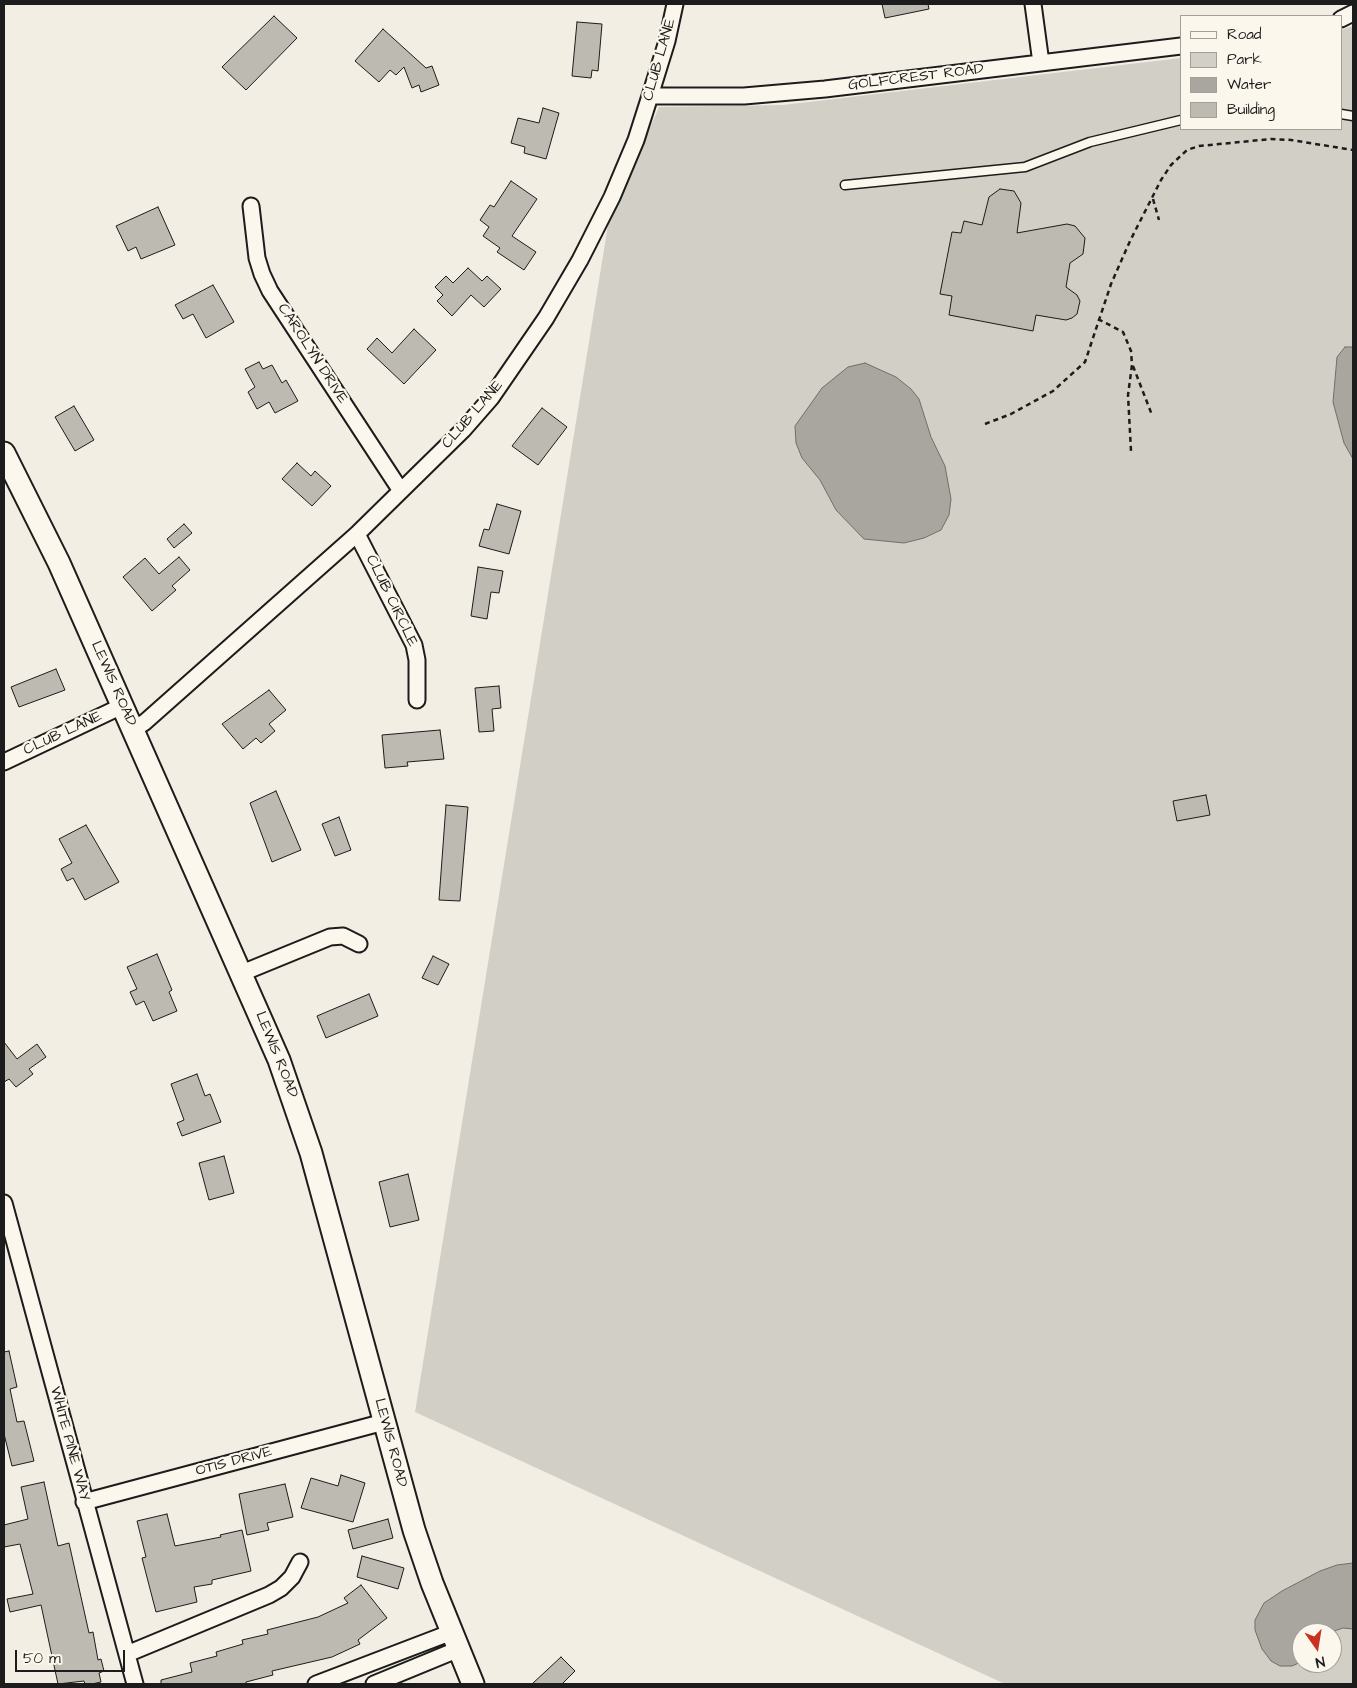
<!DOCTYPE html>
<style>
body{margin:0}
#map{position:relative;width:1357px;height:1688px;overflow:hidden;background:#f2eee4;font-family:"Architects Daughter",sans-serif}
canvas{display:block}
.frame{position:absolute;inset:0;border:5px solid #1c1c1c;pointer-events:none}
.legend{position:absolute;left:1180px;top:15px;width:162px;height:115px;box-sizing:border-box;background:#fbf7ec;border:1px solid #a29f99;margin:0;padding:6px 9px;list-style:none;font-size:15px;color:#1c1c1c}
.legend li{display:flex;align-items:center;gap:10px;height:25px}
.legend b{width:25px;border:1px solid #a29f99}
.north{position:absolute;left:1292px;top:1623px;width:50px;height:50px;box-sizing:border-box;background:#fbf7ec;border:1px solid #a29f99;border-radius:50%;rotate:167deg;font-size:14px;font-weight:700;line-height:20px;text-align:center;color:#1c1c1c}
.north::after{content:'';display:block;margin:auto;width:18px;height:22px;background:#c8321e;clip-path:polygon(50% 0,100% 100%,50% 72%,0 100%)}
.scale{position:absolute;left:15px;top:1650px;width:110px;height:22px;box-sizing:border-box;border:2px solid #1c1c1c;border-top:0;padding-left:6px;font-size:15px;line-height:18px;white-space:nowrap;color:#1c1c1c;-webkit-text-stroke:4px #fbf7ec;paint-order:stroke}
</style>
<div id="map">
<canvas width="1357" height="1688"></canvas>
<div class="frame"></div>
<ul class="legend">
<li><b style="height:6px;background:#fbf7ec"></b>Road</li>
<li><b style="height:14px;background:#d2cfc6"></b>Park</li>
<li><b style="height:14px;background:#a9a6a0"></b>Water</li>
<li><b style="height:14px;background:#bdbab1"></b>Building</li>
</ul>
<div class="north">N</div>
<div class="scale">50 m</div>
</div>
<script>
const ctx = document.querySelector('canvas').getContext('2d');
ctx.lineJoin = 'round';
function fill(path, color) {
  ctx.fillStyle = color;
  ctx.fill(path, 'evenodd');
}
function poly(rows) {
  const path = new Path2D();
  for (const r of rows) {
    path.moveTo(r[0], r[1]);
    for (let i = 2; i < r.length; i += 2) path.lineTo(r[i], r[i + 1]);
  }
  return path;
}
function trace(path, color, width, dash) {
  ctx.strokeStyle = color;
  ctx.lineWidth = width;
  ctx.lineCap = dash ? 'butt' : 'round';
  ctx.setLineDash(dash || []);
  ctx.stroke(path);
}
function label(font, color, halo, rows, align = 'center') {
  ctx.font = font + ' "Architects Daughter",sans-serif';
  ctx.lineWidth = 4.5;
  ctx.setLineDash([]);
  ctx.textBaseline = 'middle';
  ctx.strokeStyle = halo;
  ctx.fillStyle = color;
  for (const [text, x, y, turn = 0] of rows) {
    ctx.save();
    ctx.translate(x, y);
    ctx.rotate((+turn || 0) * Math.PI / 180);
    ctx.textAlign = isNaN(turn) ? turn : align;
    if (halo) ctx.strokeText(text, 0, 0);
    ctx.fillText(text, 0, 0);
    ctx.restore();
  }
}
fill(poly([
 [1353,26,1353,1684,1005,1684,415,1412,608,225,659,107,783,105,1181,58,1181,129,1341,129,1341,30],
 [1302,1633,1332,1633,1332,1663,1302,1663]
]), '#d2cfc6');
const water = poly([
 [1345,347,1353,347,1353,459,1344,443,1333,402,1337,357,1345,347],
 [865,363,896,377,911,389,919,399,931,437,945,466,951,499,949,515,941,530,924,538,904,543,864,539,836,510,820,480,802,458,796,443,795,426,822,388,848,367,865,363],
 [1353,1563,1353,1629,1343,1628,1328,1633,1302,1633,1301,1662,1292,1666,1280,1666,1271,1661,1262,1649,1255,1630,1255,1620,1264,1603,1282,1591,1320,1571,1337,1565,1353,1563]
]);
fill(water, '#a9a6a0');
trace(water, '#716f6b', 1);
const building = poly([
 [882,4,928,4,929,9,885,18,882,4],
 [274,16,297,38,246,90,222,67,274,16],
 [577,22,602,24,598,71,592,70,591,78,572,76,577,22],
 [383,29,426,68,432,66,439,85,421,92,419,85,412,88,404,67,396,75,390,70,379,82,355,61,383,29],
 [543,108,559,113,546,159,524,153,525,147,511,143,518,118,539,123,543,108],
 [511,181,537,199,512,236,536,252,524,270,497,252,500,248,483,236,489,227,480,220,490,205,494,207,511,181],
 [1000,189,1014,191,1021,203,1017,233,1067,224,1075,226,1085,238,1083,254,1070,263,1066,287,1077,295,1080,301,1077,314,1072,318,1066,320,1036,315,1033,331,949,315,952,296,940,294,952,232,961,233,964,221,982,225,989,197,1000,189],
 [158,207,175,245,141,259,136,247,128,251,116,226,158,207],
 [468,268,482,281,487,276,501,289,484,307,471,295,452,316,437,301,443,295,435,287,446,276,453,283,468,268],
 [213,285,234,322,206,338,193,314,183,319,175,305,213,285],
 [414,329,436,350,404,384,367,349,377,338,392,353,414,329],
 [259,362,263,369,272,365,282,383,286,380,298,401,275,413,269,402,257,409,248,392,255,387,245,369,259,362],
 [74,406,94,440,75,451,55,417,74,406],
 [542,408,567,427,538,465,512,446,542,408],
 [297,463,311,476,315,471,331,486,312,506,282,479,297,463],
 [497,504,521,511,509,554,479,546,484,529,489,530,497,504],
 [184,524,192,533,174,548,167,539,184,524],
 [179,557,190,570,172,586,176,590,152,611,123,577,145,558,159,574,179,557],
 [478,567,503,571,499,593,491,592,487,619,471,616,478,567],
 [56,669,65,690,19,707,11,687,56,669],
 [499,686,501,708,492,709,494,731,479,732,475,688,499,686],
 [269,690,286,710,269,724,275,731,261,743,256,738,243,749,222,724,269,690],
 [440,730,444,759,407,762,408,766,385,768,382,735,440,730],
 [276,791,301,850,272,862,250,803,276,791],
 [1206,795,1210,815,1177,821,1173,801,1206,795],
 [446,805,468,807,460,901,439,900,446,805],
 [339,817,351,850,335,856,322,824,339,817],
 [86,825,119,882,85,900,73,878,67,881,61,869,72,863,59,839,86,825],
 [157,954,172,990,169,992,177,1011,153,1021,144,1001,136,1005,130,992,137,989,127,967,157,954],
 [433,956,449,964,438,985,422,978,433,956],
 [369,994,378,1016,326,1038,317,1016,369,994],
 [4,1042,17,1059,37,1044,46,1057,29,1069,33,1074,16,1087,9,1079,4,1082,4,1042],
 [197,1074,205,1096,210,1094,221,1122,182,1136,177,1123,184,1120,171,1084,197,1074],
 [224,1156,234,1193,209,1200,199,1163,224,1156],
 [408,1174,419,1220,390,1227,379,1182,408,1174],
 [9,1351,17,1387,10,1389,17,1422,24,1421,34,1461,12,1466,4,1434,4,1352,9,1351],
 [341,1475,365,1483,353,1522,301,1508,311,1478,338,1486,341,1475],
 [44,1482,58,1546,69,1543,89,1633,93,1632,98,1660,101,1659,104,1671,99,1673,101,1682,92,1684,85,1684,84,1681,58,1684,41,1605,10,1612,7,1599,33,1594,20,1544,4,1547,4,1525,28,1519,21,1487,44,1482],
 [285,1484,293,1517,267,1523,269,1530,247,1535,239,1494,285,1484],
 [167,1514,175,1546,221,1537,220,1535,242,1530,251,1571,212,1580,212,1584,194,1587,197,1602,156,1612,142,1558,146,1557,137,1521,167,1514],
 [388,1519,393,1538,353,1549,348,1530,388,1519],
 [362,1556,404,1568,398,1589,357,1577,362,1556],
 [361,1585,387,1618,358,1640,360,1644,332,1657,272,1671,273,1675,246,1682,246,1684,161,1684,161,1680,192,1672,190,1663,217,1656,216,1652,243,1644,242,1640,268,1634,267,1630,318,1617,348,1603,344,1598,361,1585],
 [561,1657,575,1671,562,1684,532,1684,561,1657]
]);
fill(building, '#bdbab1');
trace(building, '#1c1c1c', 1);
const lane = poly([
 [1341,114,1353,116],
 [845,185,1025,167,1090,142,1181,120]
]);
const street = poly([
 [1033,4,1041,63],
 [1341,19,1353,13],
 [650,96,744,96,825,89,1181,46],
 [251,206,257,258,262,274,270,291,401,491],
 [357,534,414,645,417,660,417,700],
 [133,730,145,722,357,534,463,430,491,398,546,318,580,260,612,197,636,140,650,96,667,41,675,4],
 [4,762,122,706],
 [242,973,330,937,343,936,359,944],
 [4,1203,135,1684],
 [84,1502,384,1422],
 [127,1654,269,1595,281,1588,292,1577,300,1562],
 [316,1684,452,1632],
 [374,1684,459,1649]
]);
const secondary = poly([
 [4,453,59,563,279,1060,311,1153,414,1530,432,1583,473,1684]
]);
trace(lane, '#1c1c1c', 11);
trace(street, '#1c1c1c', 19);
trace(secondary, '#1c1c1c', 25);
trace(poly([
 [1153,199,1159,220],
 [1098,319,1123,332,1131,351,1132,365,1128,395,1131,451],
 [1133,366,1152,415],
 [985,424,1011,414,1053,391,1085,362,1111,284,1130,241,1161,180,1171,165,1187,150,1199,146,1271,139,1291,140,1353,150]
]), '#1c1c1c', 2.5, [5, 4]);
trace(lane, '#fbf7ec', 8);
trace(street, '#fbf7ec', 15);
trace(secondary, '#fbf7ec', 21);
label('15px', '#1c1c1c', '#fbf7ec', [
 ["CLUB LANE",660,60,-74],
 ["GOLFCREST ROAD",916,78,-7],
 ["CAROLYN DRIVE",312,354,57],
 ["CLUB LANE",473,415,-49],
 ["CLUB CIRCLE",391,601,64],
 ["LEWIS ROAD",113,684,66],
 ["CLUB LANE",63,734,-25],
 ["LEWIS ROAD",276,1055,68],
 ["LEWIS ROAD",390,1443,75],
 ["WHITE PINE WAY",69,1444,75],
 ["OTIS DRIVE",234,1462,-15]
]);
</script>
